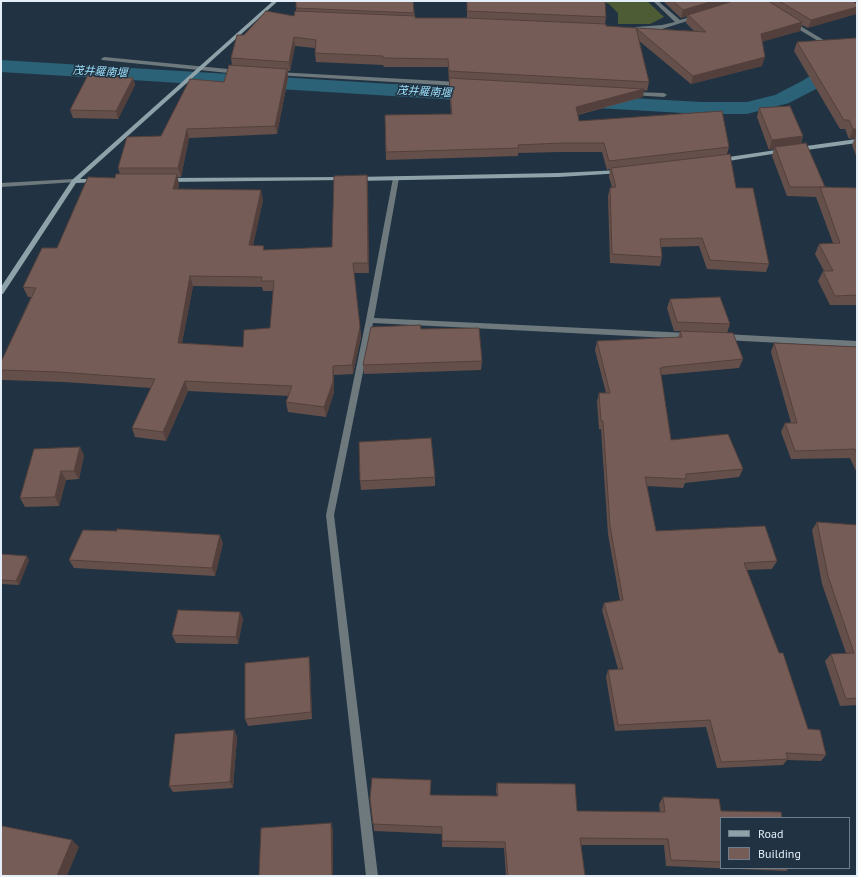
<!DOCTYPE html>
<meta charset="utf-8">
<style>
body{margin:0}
#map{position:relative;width:858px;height:877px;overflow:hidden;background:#213342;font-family:"PT Sans",sans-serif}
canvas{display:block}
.frame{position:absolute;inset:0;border:2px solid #e3eef8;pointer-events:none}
.legend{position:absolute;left:720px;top:817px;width:130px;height:52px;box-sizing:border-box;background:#213342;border:1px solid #6f7e8b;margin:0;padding:5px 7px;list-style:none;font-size:12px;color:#e3eef8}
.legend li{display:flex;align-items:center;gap:8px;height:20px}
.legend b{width:20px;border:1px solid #6f7e8b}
</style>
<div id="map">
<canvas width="858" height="877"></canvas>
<div class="frame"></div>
<ul class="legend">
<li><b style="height:5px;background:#8ea2a9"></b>Road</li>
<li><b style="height:11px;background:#765c56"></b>Building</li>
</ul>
</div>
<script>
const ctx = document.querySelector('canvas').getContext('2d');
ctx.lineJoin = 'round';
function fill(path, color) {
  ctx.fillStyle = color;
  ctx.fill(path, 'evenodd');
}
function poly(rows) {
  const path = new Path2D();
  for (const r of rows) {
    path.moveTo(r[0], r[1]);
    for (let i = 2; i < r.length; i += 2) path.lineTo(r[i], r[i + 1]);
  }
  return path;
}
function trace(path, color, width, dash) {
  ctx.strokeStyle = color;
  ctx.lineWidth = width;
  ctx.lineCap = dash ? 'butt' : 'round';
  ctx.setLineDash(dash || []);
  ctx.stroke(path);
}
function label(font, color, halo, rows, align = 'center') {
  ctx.font = font + ' "PT Sans","Noto Sans JP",sans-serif';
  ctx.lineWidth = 3;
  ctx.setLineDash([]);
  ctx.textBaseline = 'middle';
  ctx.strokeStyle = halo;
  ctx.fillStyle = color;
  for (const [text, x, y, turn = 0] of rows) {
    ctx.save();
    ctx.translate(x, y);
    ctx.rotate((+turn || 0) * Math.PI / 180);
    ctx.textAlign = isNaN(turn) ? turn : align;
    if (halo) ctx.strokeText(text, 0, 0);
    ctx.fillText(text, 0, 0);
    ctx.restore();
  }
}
fill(poly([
 [601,1,647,1,664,17,650,24,618,24,618,13,609,4]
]), '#4d5c35');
fill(poly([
 [857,49,857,64,816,89,789,103,747,114,701,114,578,107,571,105,567,101,571,97,578,95,701,102,747,102,775,95,802,81,850,51,857,49],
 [1,60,490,90,497,92,501,96,497,100,490,102,1,72,1,60]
]), '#2b6277');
fill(poly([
 [653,1,658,1,680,20,697,15,700,17,662,29,634,30,633,29,636,27,662,25,675,22,653,1],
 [792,21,832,45,833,46,828,47,790,24,789,23,792,21],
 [104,57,238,70,241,72,238,74,102,60,101,59,104,57],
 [277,72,459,82,462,84,459,86,275,75,275,73,277,72],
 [633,92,664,93,667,95,664,97,631,95,630,94,633,92],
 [396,176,399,178,374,318,689,333,693,336,689,339,373,323,334,515,378,876,366,876,326,515,366,320,393,178,396,176],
 [74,179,77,181,76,182,1,187,1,183,74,179],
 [724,334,857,341,857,347,724,340,720,337,724,334]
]), '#6d797d');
fill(poly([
 [273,1,278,1,80,179,97,179,100,181,99,182,76,183,3,294,1,294,1,287,72,180,273,1],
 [857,139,857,143,799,151,796,149,799,147,857,139],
 [783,149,785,150,785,152,722,162,719,160,722,158,783,149],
 [621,170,623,171,623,173,558,177,356,181,353,179,356,177,558,173,621,170],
 [343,177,346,179,345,180,168,182,165,180,168,178,343,177]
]), '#8ea2a9');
fill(poly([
 [413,1,415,18,467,18,467,1,606,17,605,24,606,26,636,30,636,28,694,31,686,23,687,16,681,18,663,1,853,1,808,28,802,25,800,31,762,41,762,66,691,84,638,40,649,82,647,91,644,90,643,97,578,115,579,121,729,147,727,154,736,188,769,264,766,272,707,269,699,246,661,247,662,257,660,266,610,263,608,196,610,188,612,187,609,177,610,169,607,170,602,152,560,152,518,153,518,156,386,160,385,115,451,114,449,87,449,80,448,67,384,67,383,65,316,62,315,53,315,48,295,46,290,71,288,71,288,78,277,134,189,138,181,177,177,177,179,184,178,189,263,200,253,245,265,250,332,247,367,175,369,273,354,273,361,337,353,374,334,375,334,392,326,417,288,412,286,402,289,396,188,391,166,441,135,437,132,428,151,388,64,382,2,380,1,378,1,362,31,297,28,297,23,287,57,248,115,178,120,174,118,168,161,136,224,82,232,65,231,58,244,35,294,16,296,11,296,8],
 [193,286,262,287,263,291,273,291,270,328,243,347,182,343],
 [857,39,857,158,852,145,855,138,849,139,845,129,840,129,794,51,797,42],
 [133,78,135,85,118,119,73,118,70,110],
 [759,108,803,136,801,144,825,187,857,188,857,304,856,305,830,305,818,281,823,271,824,271,815,254,819,244,833,243,816,197,787,196,772,156,774,149,769,150,757,117],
 [670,299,730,324,727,333,743,359,739,368,661,375,671,440,743,469,739,477,685,483,683,488,647,486,656,531,777,561,772,569,747,570,808,729,826,755,821,761,787,760,783,765,717,768,706,727,615,731,606,677,608,670,618,669,602,610,604,603,620,601,608,534,601,429,599,429,597,402,599,393,606,393,595,350,597,341,678,338,680,331,674,331,667,308],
 [421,329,482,361,481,370,364,374,363,365],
 [774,343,857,347,857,473,850,458,791,459,781,432,785,423,791,423,771,352],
 [84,455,79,479,66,480,59,506,25,507,20,498],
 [435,477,435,486,361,490,360,481],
 [817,522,857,525,857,705,840,706,825,661,831,654,846,653,822,584,812,530],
 [223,543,215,576,74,568,69,560],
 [1,554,29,560,19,585,1,584],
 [240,612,243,619,238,644,176,643,172,635],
 [310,664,312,719,248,726,245,719],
 [234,730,237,737,233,788,173,792,169,786],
 [497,783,577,811,660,812,659,804,663,797,721,818,721,868,789,868,786,871,666,866,664,845,580,845,585,876,506,876,504,848,442,847,442,834,374,831,370,799,430,795,497,796,496,790]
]), '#654f4a');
fill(poly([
 [713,1,740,1,688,15,687,16,681,18,683,10],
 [857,7,857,14,808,28,811,20],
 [802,22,800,31,758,43,761,34],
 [294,37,295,46,290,71,289,62],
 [765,57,762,66,691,84,693,76],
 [287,69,288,78,277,134,275,126],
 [133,78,135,85,118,119,116,111],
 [644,89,643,97,575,115,576,107],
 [187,129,189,138,181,177,178,168],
 [853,129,857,129,857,137,856,136,855,138,849,139],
 [803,136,800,145,775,147,774,149,769,150,772,140],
 [177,174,179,184,176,199,173,189],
 [367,175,368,185,369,273,368,263],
 [261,190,263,200,251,255,249,245],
 [190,276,193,286,180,352,178,343],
 [360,327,361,337,353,374,352,365],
 [333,366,334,375,334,392,326,417,324,407],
 [185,381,188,391,166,441,163,432],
 [80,447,84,455,79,479,74,471],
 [61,471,66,480,59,506,55,497],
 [220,535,223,543,215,576,212,568],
 [27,556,29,560,19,585,16,581],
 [240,612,243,619,238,644,236,637],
 [309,657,310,664,312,719,311,712],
 [234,730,237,737,233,788,230,782],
 [331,823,333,829,333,876,332,876],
 [72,840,79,847,67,876,57,876]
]), '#53403c');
const building = poly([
 [296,1,413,1,414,13,296,8,296,1],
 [467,1,605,1,606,17,467,11,467,1],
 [673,1,713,1,683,10,673,1],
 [733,1,768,1,802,22,761,34,765,57,693,76,636,28,706,32,688,15,733,1],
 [779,1,853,1,857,4,857,7,811,20,779,1],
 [266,11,294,16,295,11,415,16,415,18,467,18,606,24,606,26,636,28,649,82,449,71,448,59,383,58,383,56,315,53,316,40,294,37,289,62,231,58,237,35,244,35,266,11],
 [856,38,857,39,857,129,853,129,849,120,844,120,797,42,856,38],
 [229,65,287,69,275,126,187,129,178,168,118,168,127,137,161,136,190,79,224,82,229,65],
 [88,75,133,78,116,111,70,110,88,75],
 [449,78,644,89,576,107,579,121,722,111,729,147,609,161,604,143,561,143,518,145,519,148,386,152,385,115,452,114,449,78],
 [790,106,803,136,772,140,759,108,790,106],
 [806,143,825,187,790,187,775,147,806,143],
 [730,154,736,188,753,188,769,264,710,260,702,238,660,239,662,257,612,254,610,188,616,187,611,168,730,154],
 [116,174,177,174,173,189,261,190,249,245,264,246,263,250,332,247,334,176,367,175,368,263,353,263,360,327,352,365,333,366,333,382,324,407,286,402,292,386,185,381,163,432,132,428,155,379,59,372,1,370,1,362,36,288,23,287,42,248,57,248,88,177,115,178,116,174],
 [190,276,262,277,261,281,274,281,270,328,244,330,243,347,178,343,190,276],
 [820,187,857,188,857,295,835,296,823,271,833,271,819,244,840,243,820,187],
 [720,297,730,324,677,322,670,299,720,297],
 [420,325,421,329,479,328,482,361,363,365,371,327,420,325],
 [680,331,733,333,743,359,663,367,663,368,660,368,671,440,728,434,743,469,686,474,686,479,645,477,656,531,765,526,777,561,744,563,779,653,783,653,808,729,820,730,826,755,786,753,788,759,721,762,710,720,618,725,608,670,623,669,604,603,623,600,610,526,603,421,601,421,599,393,610,393,597,341,682,337,680,331],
 [774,343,857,347,857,454,855,449,795,451,785,423,797,423,774,343],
 [431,438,435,477,360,481,359,442,431,438],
 [80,447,74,471,61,471,55,497,20,498,34,449,80,447],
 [817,522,857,525,857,698,846,699,831,654,854,653,828,576,817,522],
 [117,529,220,535,212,568,69,560,83,530,117,531,117,529],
 [1,554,27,556,16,581,1,580,1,554],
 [178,610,240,612,236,637,172,635,178,610],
 [309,657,311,712,245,719,245,663,309,657],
 [234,730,230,782,169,786,175,734,234,730],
 [372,778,431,780,430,795,498,796,497,783,575,784,577,811,665,812,663,797,719,799,721,811,781,812,782,818,721,818,721,862,671,860,668,839,580,838,585,876,508,876,505,842,442,841,442,827,373,824,370,799,372,778],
 [331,823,332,876,259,876,261,828,331,823],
 [2,826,72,840,57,876,1,876,1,830,2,826]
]);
fill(building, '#765c56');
trace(building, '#53403c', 1);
label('italic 11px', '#9cdffb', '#213342', [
 ["茂井羅南堰",100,72,3],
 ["茂井羅南堰",424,92,3]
]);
</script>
